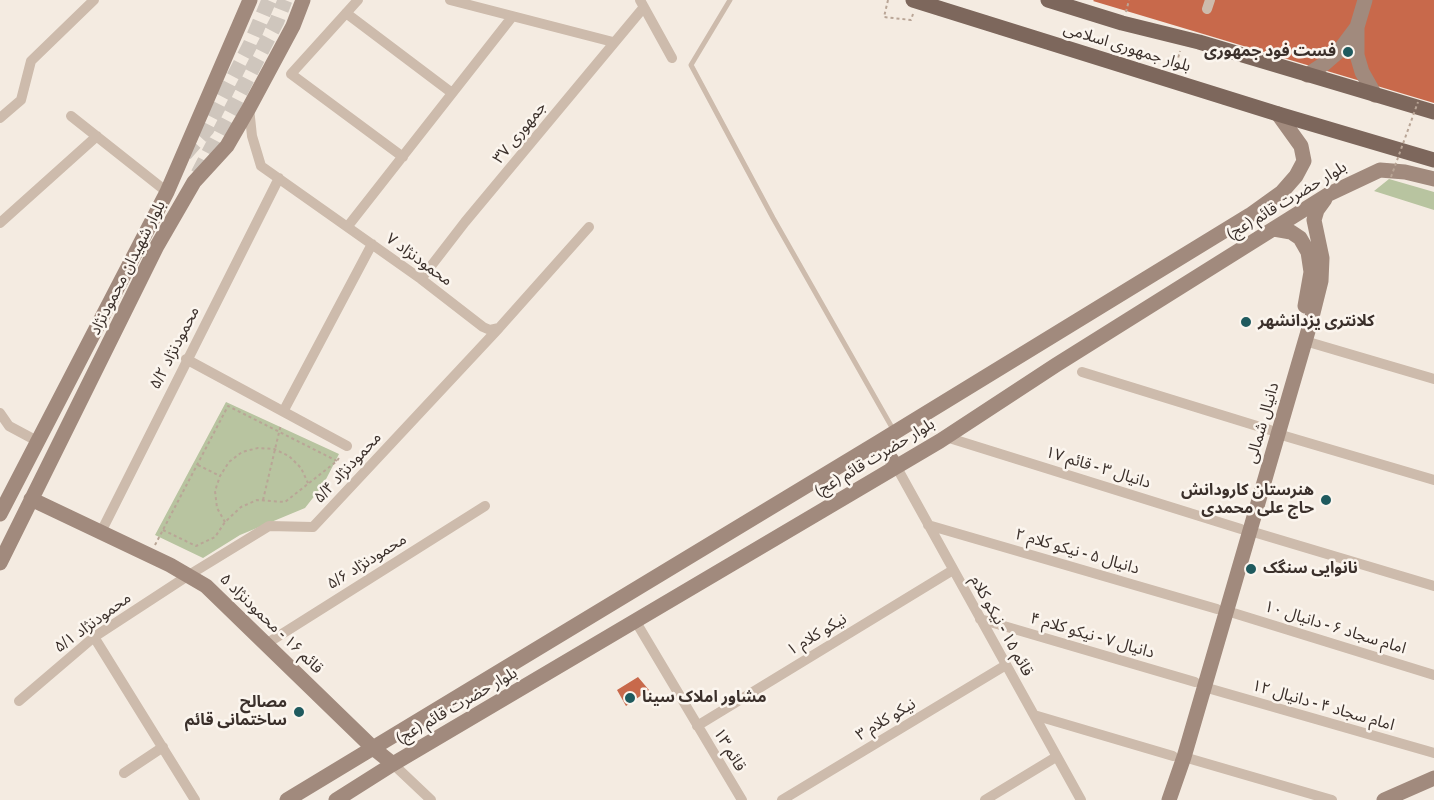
<!DOCTYPE html>
<meta charset="utf-8">
<style>
body{margin:0}
canvas{display:block;background:#f4ebe1}
</style>
<canvas width="1434" height="800"></canvas>
<script>
const ctx = document.querySelector('canvas').getContext('2d');
ctx.lineJoin = 'round';
function fill(path, color) {
  ctx.fillStyle = color;
  ctx.fill(path, 'evenodd');
}
function poly(rows) {
  const path = new Path2D();
  for (const r of rows) {
    path.moveTo(r[0], r[1]);
    for (let i = 2; i < r.length; i += 2) path.lineTo(r[i], r[i + 1]);
  }
  return path;
}
function trace(path, color, width, dash) {
  ctx.strokeStyle = color;
  ctx.lineWidth = width;
  ctx.lineCap = dash ? 'butt' : 'round';
  ctx.setLineDash(dash || []);
  ctx.stroke(path);
}
function label(font, color, halo, rows, align = 'center') {
  ctx.font = font + ' "Archivo Narrow","Noto Sans Arabic",sans-serif';
  ctx.lineWidth = 5;
  ctx.setLineDash([]);
  ctx.textBaseline = 'middle';
  ctx.strokeStyle = halo;
  ctx.fillStyle = color;
  for (const [text, x, y, turn = 0] of rows) {
    ctx.save();
    ctx.translate(x, y);
    ctx.rotate((+turn || 0) * Math.PI / 180);
    ctx.textAlign = isNaN(turn) ? turn : align;
    if (halo) ctx.strokeText(text, 0, 0);
    ctx.fillText(text, 0, 0);
    ctx.restore();
  }
}
fill(poly([
 [1389,179,1434,192,1434,210,1374,191],
 [226,402,339,454,323,485,305,508,240,535,203,558,155,535]
]), '#b8c4a0');
fill(poly([
 [1094,0,1434,0,1434,103,1093,1],
 [638,677,649,690,626,706,617,690]
]), '#c8694b');
trace(poly([
 [185,154,207,129,250,45,269,0],
 [198,174,277,21,285,0]
]), '#cfc6bd', 15, [15, 8]);
trace(poly([
 [888,0,884,17,911,20,913,14],
 [1126,12,1129,0],
 [1175,69,1180,51],
 [198,465,220,476],
 [263,500,281,424],
 [225,522,217,508,215,491,220,476,229,462,242,452,258,448,274,449,289,456,301,468,308,483],
 [163,530,196,546,215,537,225,522,241,507,257,500,285,502,337,461,340,456],
 [155,545,228,406,337,461]
]), '#b9a596', 2, [3, 3]);
trace(poly([
 [730,0,691,65,773,218,894,431]
]), '#cdbbac', 5);
trace(poly([
 [358,0,291,74,403,157],
 [450,0,613,42],
 [640,0,672,58],
 [1207,9,1210,0],
 [346,13,452,93],
 [249,108,252,136,261,166,421,279,483,327,490,330,499,328,589,227],
 [71,116,167,192],
 [0,118,21,100,31,61,94,0],
 [0,223,97,136],
 [348,226,512,17],
 [421,279,465,222,644,7],
 [1305,341,1434,379],
 [186,359,347,446],
 [1082,372,1270,430],
 [284,410,372,244],
 [0,413,9,426,37,441],
 [1278,434,1434,480],
 [946,437,1241,529],
 [896,466,1081,800],
 [928,525,1217,609],
 [1250,531,1434,586],
 [101,532,279,178],
 [1227,611,1434,675],
 [980,619,1195,682],
 [636,622,742,800],
 [94,637,195,800],
 [266,644,485,506],
 [1204,687,1434,753],
 [19,701,94,637,189,575,269,526,313,527,499,328],
 [1034,715,1173,756],
 [697,726,953,570],
 [1184,757,1332,800],
 [393,764,431,800],
 [124,773,163,747],
 [782,800,1006,665],
 [985,800,1056,757]
]), '#cdbbac', 10);
trace(poly([
 [1365,0,1357,27,1357,55,1362,72,1375,95],
 [1307,75,1324,64,1339,51,1357,27],
 [1274,229,1291,232,1300,238,1308,252,1311,272,1305,306],
 [879,442,896,466],
 [31,499,170,565,206,586,373,748,393,764],
 [0,514,167,192,250,0],
 [0,563,157,246,194,182,227,146,249,108,293,26,303,0],
 [287,800,879,442,1250,215,1282,192,1296,176,1304,161,1301,146,1278,114],
 [336,800,393,764,940,441,1056,365,1329,194,1380,170,1405,172,1434,179],
 [1169,800,1184,757,1311,321,1321,281,1322,258,1314,220,1317,210,1325,199],
 [1384,800,1434,778]
]), '#a18a7d', 15);
trace(poly([
 [913,0,1278,114,1434,160],
 [1048,0,1122,23,1199,42,1434,112]
]), '#7d675c', 15);
trace(poly([
 [1391,177,1418,102]
]), '#b9a596', 2, [3, 3]);
for (const [x, y, r, color] of [
 [1348,52,6,"#1f5a5e"],
 [1246,322,6,"#1f5a5e"],
 [1326,500,6,"#1f5a5e"],
 [1251,569,6,"#1f5a5e"],
 [630,698,6,"#1f5a5e"],
 [299,712,6,"#1f5a5e"]
]) {
  const dot = new Path2D();
  dot.arc(x, y, r, 0, 2 * Math.PI);
  ctx.fillStyle = color;
  ctx.fill(dot);
  trace(dot, '#fbf5ee', 2);
}
label('16px', '#3b302b', '#fbf5ee', [
 ["بلوار جمهوری اسلامی",1127,48,17],
 ["جمهوری ۳۷",520,133,-51],
 ["بلوار حضرت قائم (عج)",1287,201,-31],
 ["محمودنژاد ۷",419,260,36],
 ["بلوار شهیدان محمودنژاد",128,268,-63],
 ["محمودنژاد ۵/۲",175,348,-63],
 ["دانیال شمالی",1263,423,-74],
 ["بلوار حضرت قائم (عج)",875,458,-31],
 ["محمودنژاد ۵/۴",348,468,-47],
 ["دانیال ۳ - قائم ۱۷",1098,468,17],
 ["دانیال ۵ - نیکو کلام ۲",1077,552,16],
 ["محمودنژاد ۵/۶",367,562,-32],
 ["محمودنژاد ۵/۱",93,623,-36],
 ["قائم ۱۶ - محمودنژاد ۵",271,624,44],
 ["قائم ۱۵ - نیکو کلام",1001,626,61],
 ["امام سجاد ۶ - دانیال ۱۰",1335,628,17],
 ["نیکو کلام ۱",817,635,-31],
 ["دانیال ۷ - نیکو کلام ۴",1092,636,16],
 ["بلوار حضرت قائم (عج)",457,706,-30],
 ["امام سجاد ۴ - دانیال ۱۲",1323,706,16],
 ["نیکو کلام ۳",886,720,-31],
 ["قائم ۱۳",729,750,59]
]);
label('bold 16px', '#3b302b', '#fbf5ee', [
 ["فست فود جمهوری",1336,52],
 ["کلانتری یزدانشهر",1258,322,"left"],
 ["هنرستان کارودانش",1314,491],
 ["حاج علی محمدی",1314,509],
 ["نانوایی سنگک",1263,569,"left"],
 ["مشاور املاک سینا",642,698,"left"],
 ["مصالح",287,703],
 ["ساختمانی قائم",287,721]
], 'right');
</script>
